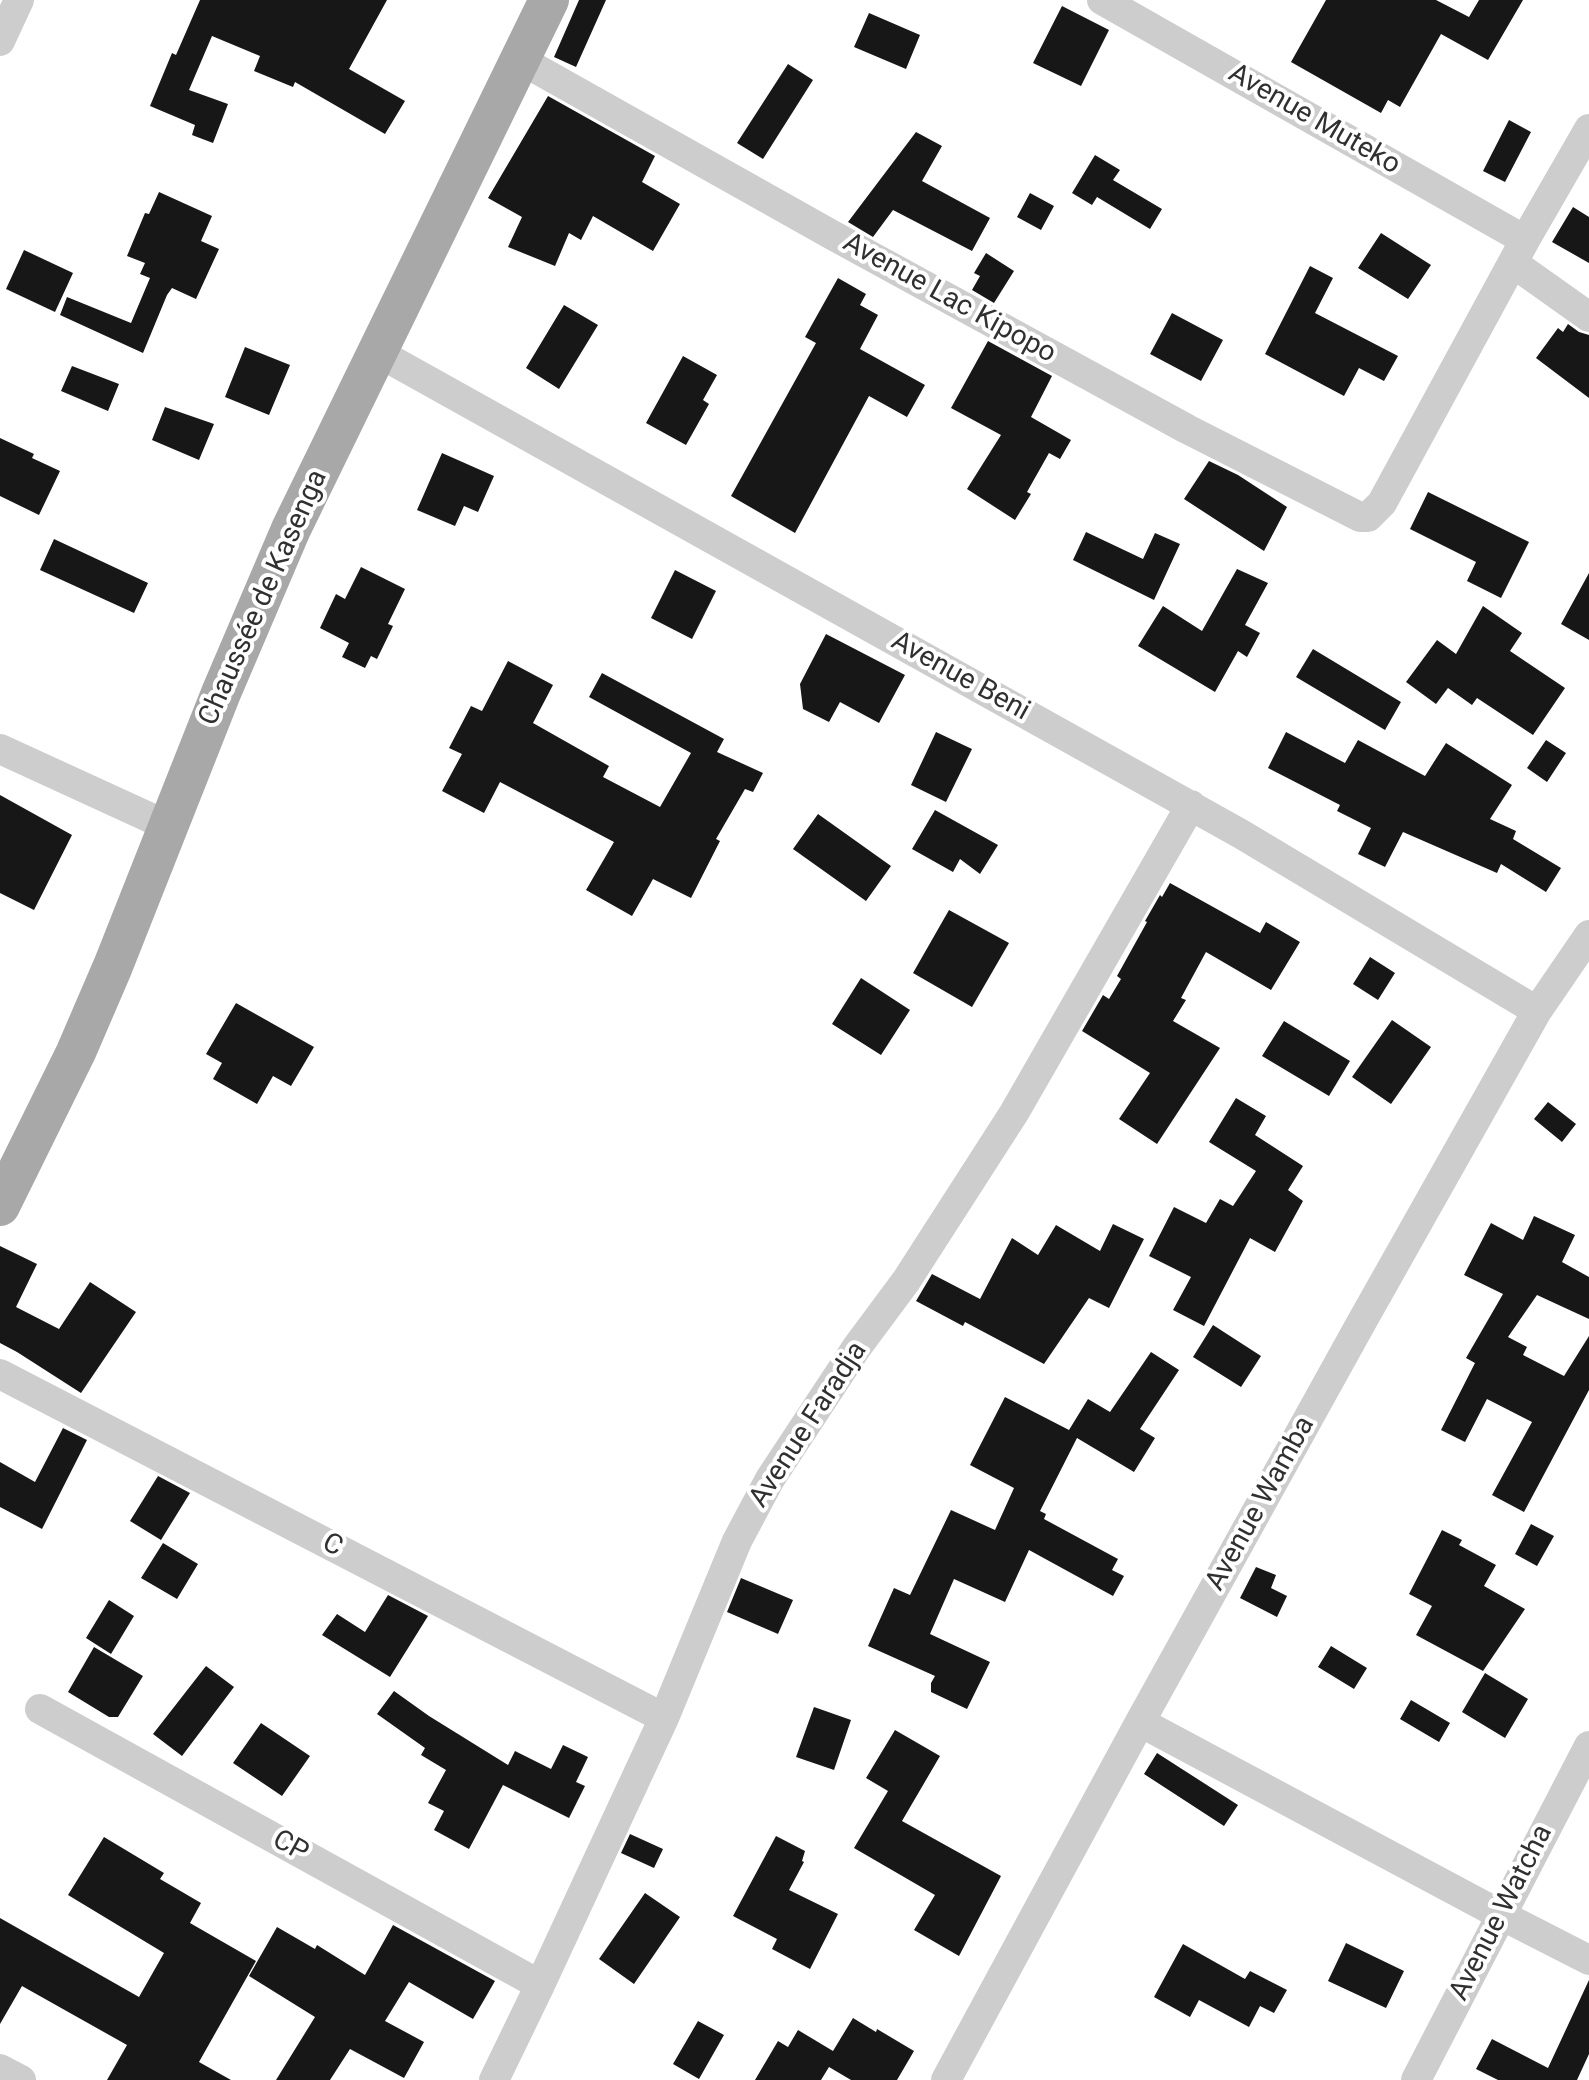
<!DOCTYPE html>
<meta charset="utf-8">
<style>
body{margin:0}
canvas{display:block;background:#fff}
</style>
<canvas width="1589" height="2080"></canvas>
<script>
const ctx = document.querySelector('canvas').getContext('2d');
ctx.lineJoin = 'round';
function fill(path, color) {
  ctx.fillStyle = color;
  ctx.fill(path, 'evenodd');
}
function poly(rows) {
  const path = new Path2D();
  for (const r of rows) {
    path.moveTo(r[0], r[1]);
    for (let i = 2; i < r.length; i += 2) path.lineTo(r[i], r[i + 1]);
  }
  return path;
}
function trace(path, color, width, dash) {
  ctx.strokeStyle = color;
  ctx.lineWidth = width;
  ctx.lineCap = dash ? 'butt' : 'round';
  ctx.setLineDash(dash || []);
  ctx.stroke(path);
}
function label(font, color, halo, rows, align = 'center') {
  ctx.font = font + ' Roboto,sans-serif';
  ctx.lineWidth = 8;
  ctx.setLineDash([]);
  ctx.textBaseline = 'middle';
  ctx.strokeStyle = halo;
  ctx.fillStyle = color;
  for (const [text, x, y, turn = 0] of rows) {
    ctx.save();
    ctx.translate(x, y);
    ctx.rotate((+turn || 0) * Math.PI / 180);
    ctx.textAlign = isNaN(turn) ? turn : align;
    if (halo) ctx.strokeText(text, 0, 0);
    ctx.fillText(text, 0, 0);
    ctx.restore();
  }
}
fill(poly([
 [200,0,387,0,349,69,405,101,385,134,295,82,293,87,254,71,260,56,212,36,189,90,228,104,213,143,192,135,195,125,150,106,172,53,176,55],
 [579,0,606,0,576,67,554,57],
 [1326,0,1436,0,1469,17,1479,0,1523,0,1488,60,1441,34,1400,107,1388,100,1381,113,1291,62],
 [1062,6,1109,30,1081,86,1033,63],
 [869,13,920,35,906,69,854,47],
 [788,64,813,80,763,159,737,143],
 [548,96,655,156,642,182,680,204,653,251,593,216,581,240,569,233,555,266,508,247,522,217,488,198],
 [1509,120,1531,132,1505,182,1483,171],
 [916,132,942,146,922,181,990,218,972,251,893,210,873,237,848,222],
 [1095,155,1120,170,1113,180,1162,209,1150,229,1097,197,1092,205,1072,193],
 [159,192,212,216,201,241,219,249,196,299,172,288,167,295,143,353,60,315,67,297,131,323,150,278,140,274,145,263,127,256,145,213,149,214],
 [1030,193,1054,206,1041,230,1017,217],
 [1573,207,1589,217,1589,263,1552,242],
 [1381,233,1431,265,1408,299,1358,268],
 [24,250,73,273,55,312,6,289],
 [986,253,1014,271,994,303,972,290,980,276,974,273],
 [1310,266,1333,278,1315,313,1398,356,1384,381,1359,368,1344,396,1265,354],
 [838,278,866,294,860,305,878,315,860,349,925,385,907,417,869,396,795,533,731,496,816,343,805,337],
 [564,305,598,325,559,389,526,368],
 [1172,313,1223,340,1201,381,1150,354],
 [1568,324,1579,332,1589,335,1589,398,1536,358,1558,328,1563,332],
 [988,341,1052,376,1031,417,1071,440,1060,459,1049,453,1027,492,1031,494,1015,520,967,489,1001,435,951,408],
 [245,347,290,365,269,415,225,397],
 [683,356,717,375,703,400,709,404,686,445,646,423],
 [72,366,119,384,108,411,61,391],
 [165,407,214,424,199,460,152,440],
 [0,438,34,454,32,458,60,471,39,515,0,496],
 [442,453,494,476,478,512,464,506,455,526,417,510],
 [1209,461,1238,475,1287,507,1264,551,1184,499],
 [1428,492,1529,542,1501,598,1467,581,1476,562,1410,529],
 [1086,532,1143,559,1155,533,1180,544,1154,600,1073,560],
 [54,539,148,583,134,613,40,570],
 [361,567,405,589,388,624,393,626,377,659,371,656,365,668,342,657,349,643,320,628,336,594,345,599],
 [1237,569,1268,583,1245,625,1260,633,1247,657,1238,651,1215,692,1138,646,1163,606,1202,631],
 [675,570,716,591,692,639,651,618],
 [1589,573,1589,640,1561,624],
 [1483,606,1522,633,1510,651,1565,688,1533,735,1477,698,1472,705,1448,688,1436,704,1406,682,1437,640,1456,654],
 [826,634,905,675,879,723,840,702,829,722,803,709,800,684],
 [1313,649,1401,702,1385,730,1296,677],
 [508,661,553,685,533,723,609,766,603,777,660,807,691,753,589,697,602,673,724,739,717,752,763,773,753,792,745,789,716,839,720,841,691,898,653,879,632,916,586,890,614,842,500,782,484,813,442,791,462,754,449,748,471,706,482,711],
 [936,732,972,749,946,802,911,785],
 [1286,732,1345,763,1358,740,1425,776,1446,743,1512,785,1490,819,1516,831,1513,839,1561,868,1546,892,1501,864,1497,873,1403,832,1385,867,1358,854,1371,828,1337,811,1340,805,1268,768],
 [1546,740,1566,753,1547,782,1527,768],
 [0,795,72,835,34,910,0,893],
 [935,810,998,845,980,874,960,859,953,872,912,849],
 [818,814,891,866,866,901,793,849],
 [1170,883,1260,933,1266,922,1300,942,1271,990,1206,952,1181,998,1186,1000,1173,1021,1220,1048,1157,1144,1119,1119,1150,1073,1082,1031,1103,995,1109,999,1121,979,1117,976,1147,922,1145,921,1160,895,1162,897],
 [949,910,1009,943,972,1007,913,973],
 [1370,957,1395,973,1378,1000,1353,984],
 [861,978,910,1010,881,1055,832,1024],
 [236,1003,314,1047,291,1086,273,1076,257,1104,213,1079,222,1063,206,1054],
 [1392,1020,1431,1047,1391,1104,1352,1077],
 [1284,1021,1350,1061,1329,1096,1262,1056],
 [1236,1098,1266,1116,1255,1135,1303,1166,1288,1190,1303,1201,1275,1252,1250,1238,1204,1326,1173,1310,1191,1277,1149,1256,1174,1207,1206,1223,1220,1199,1233,1206,1256,1171,1209,1142],
 [1548,1102,1576,1124,1562,1142,1534,1119],
 [1534,1216,1575,1235,1562,1262,1589,1277,1589,1319,1537,1295,1508,1337,1527,1347,1523,1355,1564,1376,1589,1336,1589,1390,1524,1512,1492,1495,1532,1422,1487,1399,1465,1442,1441,1430,1475,1363,1466,1358,1503,1294,1464,1275,1491,1223,1523,1240],
 [1113,1224,1144,1239,1109,1308,1089,1298,1044,1364,965,1322,963,1326,916,1301,932,1274,980,1299,1012,1238,1038,1255,1056,1225,1100,1251],
 [0,1246,37,1264,16,1307,59,1329,90,1282,136,1312,81,1393,17,1352,0,1343],
 [1213,1325,1261,1356,1241,1387,1193,1357],
 [1151,1352,1179,1370,1140,1429,1155,1438,1134,1472,1077,1438,1040,1511,1046,1514,1044,1519,1118,1559,1112,1570,1124,1576,1113,1596,1029,1550,1005,1602,954,1579,930,1634,990,1662,967,1709,931,1692,931,1683,935,1676,868,1646,894,1588,910,1595,951,1510,995,1530,1014,1488,970,1465,1005,1397,1069,1430,1088,1399,1110,1412],
 [63,1428,87,1440,42,1529,0,1507,0,1462,35,1482],
 [158,1476,190,1493,161,1540,130,1521],
 [1531,1524,1554,1536,1537,1566,1515,1554],
 [1442,1530,1462,1540,1459,1545,1496,1565,1484,1586,1525,1609,1483,1671,1416,1635,1432,1606,1409,1594],
 [163,1543,198,1564,177,1599,141,1578],
 [1256,1567,1276,1575,1271,1588,1287,1596,1277,1617,1240,1598],
 [741,1578,793,1600,778,1634,727,1612],
 [388,1595,428,1616,390,1677,322,1635,337,1614,365,1632],
 [109,1600,134,1616,111,1654,86,1638],
 [1331,1646,1367,1668,1354,1689,1318,1667],
 [94,1647,143,1676,118,1717,109,1717,68,1692],
 [206,1666,234,1687,182,1756,153,1734],
 [1485,1673,1528,1699,1505,1738,1462,1712],
 [394,1691,429,1716,508,1765,515,1751,551,1769,563,1745,588,1757,576,1782,585,1786,569,1818,503,1785,469,1849,434,1830,444,1811,428,1803,446,1770,421,1755,425,1748,377,1714],
 [1411,1700,1450,1723,1439,1742,1400,1719],
 [814,1707,851,1720,834,1770,796,1757],
 [261,1723,310,1756,282,1796,233,1763],
 [895,1730,940,1756,902,1821,1001,1876,959,1956,914,1930,935,1895,854,1848,888,1791,866,1778],
 [1157,1753,1238,1805,1224,1826,1144,1774],
 [630,1834,663,1849,654,1868,621,1853],
 [776,1836,805,1851,802,1861,804,1862,789,1890,838,1914,810,1969,772,1949,777,1939,733,1916],
 [104,1837,164,1873,160,1879,201,1903,190,1923,256,1961,199,2062,231,2080,107,2080,127,2045,22,1986,0,2024,0,1918,139,1997,164,1953,68,1895],
 [645,1893,680,1917,634,1984,599,1959],
 [393,1925,495,1981,473,2019,409,1982,385,2021,424,2042,404,2078,350,2049,330,2080,276,2080,315,2017,249,1976,277,1927,315,1949,317,1945,365,1975],
 [1346,1943,1404,1971,1386,2008,1328,1981],
 [1183,1944,1245,1979,1250,1971,1287,1990,1274,2013,1260,2006,1249,2027,1199,2000,1190,2017,1154,1997],
 [1589,1980,1589,2054,1577,2080,1498,2080,1476,2069,1492,2039,1548,2068],
 [853,2018,876,2032,877,2029,914,2051,897,2080,851,2080,829,2067,821,2080,755,2080,778,2041,788,2047,798,2030,833,2051],
 [698,2021,724,2035,699,2079,673,2064]
]), '#171717');
trace(poly([
 [1102,0,1525,240],
 [0,41,19,0],
 [519,59,834,236,1187,429,1360,517,1368,517,1382,503,1525,240,1589,129],
 [1513,263,1589,317],
 [377,352,1241,834,1537,1011],
 [0,749,168,826],
 [0,1374,664,1718],
 [40,1709,540,1985],
 [1140,1722,1501,1915,1589,1960],
 [0,2069,21,2080],
 [494,2080,540,1985,664,1718,737,1541,770,1479,857,1347,906,1281,1014,1113,1191,805],
 [946,2080,1140,1722,1360,1325,1537,1011,1589,935],
 [1416,2080,1589,1746]
]), '#cdcdcd', 30);
trace(poly([
 [0,1206,76,1052,113,966,221,693,291,529,549,0]
]), '#a8a8a8', 40);
label('28px', '#303030', '#fff', [
 ["Avenue Muteko",1314,120,30],
 ["Avenue Lac Kipopo",949,299,29],
 ["Chaussée de Kasenga",264,598,-66],
 ["Avenue Beni",960,677,29],
 ["Avenue Faradja",809,1425,-57],
 ["Avenue Wamba",1261,1504,-61],
 ["C",332,1546,27],
 ["CP",290,1847,29],
 ["Avenue Watcha",1502,1913,-63]
]);
</script>
